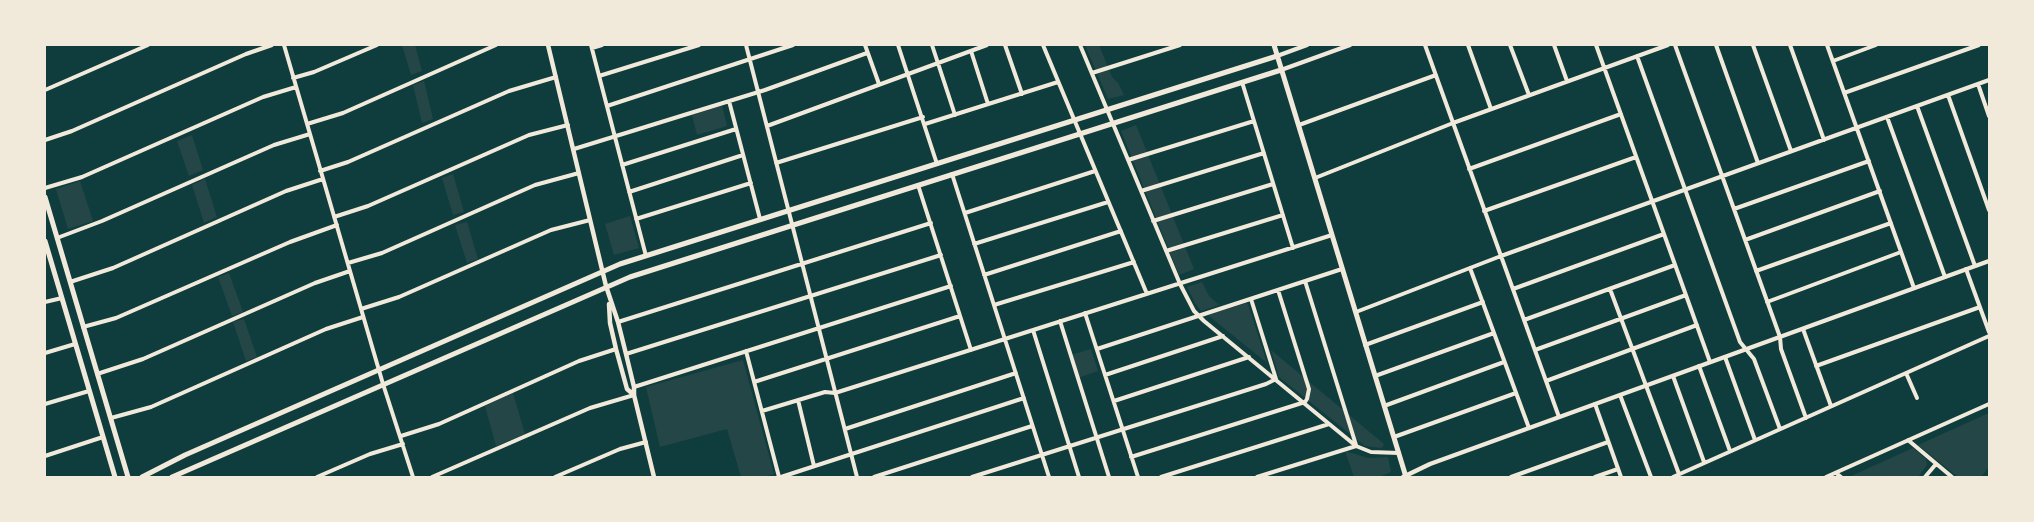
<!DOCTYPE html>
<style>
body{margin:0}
#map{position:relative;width:2034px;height:522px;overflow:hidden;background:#0f3d3e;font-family:"IBM Plex Serif",serif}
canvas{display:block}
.frame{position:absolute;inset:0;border:46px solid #f1e9da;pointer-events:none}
</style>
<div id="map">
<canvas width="2034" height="522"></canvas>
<div class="frame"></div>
</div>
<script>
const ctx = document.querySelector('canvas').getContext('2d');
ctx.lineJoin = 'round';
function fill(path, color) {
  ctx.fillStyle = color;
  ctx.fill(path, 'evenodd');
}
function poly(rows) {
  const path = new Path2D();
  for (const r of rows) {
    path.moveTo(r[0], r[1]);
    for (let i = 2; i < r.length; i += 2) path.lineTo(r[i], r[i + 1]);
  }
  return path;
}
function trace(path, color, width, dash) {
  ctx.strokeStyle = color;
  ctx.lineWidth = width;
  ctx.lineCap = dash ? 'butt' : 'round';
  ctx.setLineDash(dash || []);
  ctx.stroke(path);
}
fill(poly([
 [402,45,415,45,422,71,411,75],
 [1085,45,1099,45,1112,77,1118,83,1124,95,1108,99],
 [424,81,433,119,422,123,413,85],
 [722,105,727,126,697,135,692,115],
 [1136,125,1194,269,1179,275,1121,131],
 [192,135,203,170,189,176,177,141],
 [453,174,464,212,453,215,442,178],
 [205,179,217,217,204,223,192,185],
 [80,181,93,221,68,229,56,189],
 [630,216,639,248,614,255,605,224],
 [467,222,478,259,467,263,455,225],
 [229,273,243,312,232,316,218,277],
 [1202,282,1209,296,1219,305,1201,311,1195,303,1187,287],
 [1246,303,1248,304,1267,363,1209,316,1211,314],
 [244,319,257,357,246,361,233,322],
 [1091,349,1098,371,1078,378,1071,355],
 [1271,350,1384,444,1382,448,1365,446,1279,377],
 [743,360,774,474,764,477,741,477,727,429,660,447,646,387],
 [513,393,525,434,496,446,485,406],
 [1989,413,1989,467,1981,477,1958,477,1918,445],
 [1913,448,1926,459,1927,465,1918,477,1849,477],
 [1345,451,1368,458,1388,457,1391,472,1379,477,1354,477]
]), '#244646');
trace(poly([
 [284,45,383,384,413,477],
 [591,45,646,256],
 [746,45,857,477],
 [865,45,879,84],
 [898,45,937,164],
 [932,45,955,115],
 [1005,45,1022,94],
 [1043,45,1147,294],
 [1080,45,1180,284,1194,311,1204,321,1356,446,1371,452,1399,453],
 [1425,45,1559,417],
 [1468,45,1491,109],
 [1510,45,1529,95],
 [1554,45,1567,81],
 [1596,45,1710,362],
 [1675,45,1780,337,1781,349,1806,418],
 [1716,45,1758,163],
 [1753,45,1791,151],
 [1790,45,1824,140],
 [1827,45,1914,288],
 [592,48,602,45],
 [971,51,988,104],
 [1637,56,1740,342,1754,359,1780,429],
 [1833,61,1876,45],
 [1092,73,1180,45],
 [599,76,699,45],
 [293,78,314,72,377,45],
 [1242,82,1293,248],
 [1978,84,1989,116],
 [45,90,148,45],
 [1844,93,1979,45],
 [1948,95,1989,210],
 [729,101,760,219],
 [607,106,793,45],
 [1917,106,1975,266],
 [1887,117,1945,277],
 [307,124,343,113,496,45],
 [925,124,1058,82],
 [1299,125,1436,75],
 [767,126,987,45],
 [45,140,72,131,246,54,272,45],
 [574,149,765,90,867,53],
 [1128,160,1254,121],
 [776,163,923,117],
 [622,165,736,129],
 [1469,169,1621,114],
 [320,171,348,162,509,91,556,77],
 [952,174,1049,477],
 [1315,178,1453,123,1668,45],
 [918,185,971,350],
 [45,188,82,177,263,97,296,87],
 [1141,191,1264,153],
 [629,192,743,155],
 [1734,209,1869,161],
 [1484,211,1636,157],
 [965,213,1095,171],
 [334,217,368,206,529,135,568,125],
 [636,219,751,183],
 [1153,221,1273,184],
 [57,238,102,221,274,145,310,134],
 [1745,240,1880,191],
 [974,244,1108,202],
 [1166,251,1283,215],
 [348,263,382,253,535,185,579,173],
 [1470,268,1529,428],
 [1966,269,1989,332],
 [1756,271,1891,223],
 [984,275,1121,231],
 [1305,281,1356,445],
 [70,282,113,268,286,191,323,179],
 [1513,289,1664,234],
 [1610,289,1679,474],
 [45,302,62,298],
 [1767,302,1901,252],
 [994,305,1134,262],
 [361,309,399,297,551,230,590,220],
 [1356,312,1501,256,1989,80],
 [1085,313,1138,477],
 [1524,320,1675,265],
 [1060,321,1109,477],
 [618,322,931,223],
 [83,327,116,318,290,242,337,225],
 [1803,329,1831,406],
 [1033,330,1079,477],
 [1365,345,1483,302],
 [1097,349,1342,269],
 [1535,350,1686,295],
 [746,351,779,477],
 [45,353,75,344],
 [626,354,941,255],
 [1725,357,1755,440],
 [1699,366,1730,451],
 [1816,366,1980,307],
 [1906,373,1917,398],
 [97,374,143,359,315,283,350,271],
 [1105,375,1223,336],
 [1375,376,1494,333],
 [1673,376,1704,462],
 [1546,381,1697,325],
 [754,382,960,316],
 [634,387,951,286],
 [1620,395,1651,477],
 [798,400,814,466],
 [1114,401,1249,357],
 [45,404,89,391],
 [1595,404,1621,477],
 [1384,406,1504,362],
 [762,411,825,392,835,393,1332,235],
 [111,418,151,407,326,329,363,317],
 [845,429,1016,373],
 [401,436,439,424,579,361,616,349],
 [1394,437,1516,393],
 [1908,440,1952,477],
 [45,456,103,437],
 [1131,457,1305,402,1307,399,1309,389,1278,290],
 [1836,473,1841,477],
 [317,477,370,454,403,444],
 [432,477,590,408,634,395],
 [555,477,620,449,646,442],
 [781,477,1024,398],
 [874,477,1032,426],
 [972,477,1266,384,1276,379,1251,299],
 [1161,477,1329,424],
 [1257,477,1356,446],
 [1511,477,1608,442],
 [1595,477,1618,469],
 [1673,477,1989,336],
 [1826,477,1989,404],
 [1925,477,1936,464]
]), '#f1e9da', 4);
trace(poly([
 [548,45,606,286,618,322,626,354,634,387,634,395,654,477],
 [1277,56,1307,45],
 [1281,70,1350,45],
 [609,304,610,323,616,349,627,389,634,395],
 [1403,477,1430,464,1989,261]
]), '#f1e9da', 4.5);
trace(poly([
 [1274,45,1406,477],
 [45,197,128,477],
 [45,241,115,477],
 [142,477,185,455,620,264,1277,56],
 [172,477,630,277,1281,70]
]), '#f1e9da', 5);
</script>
